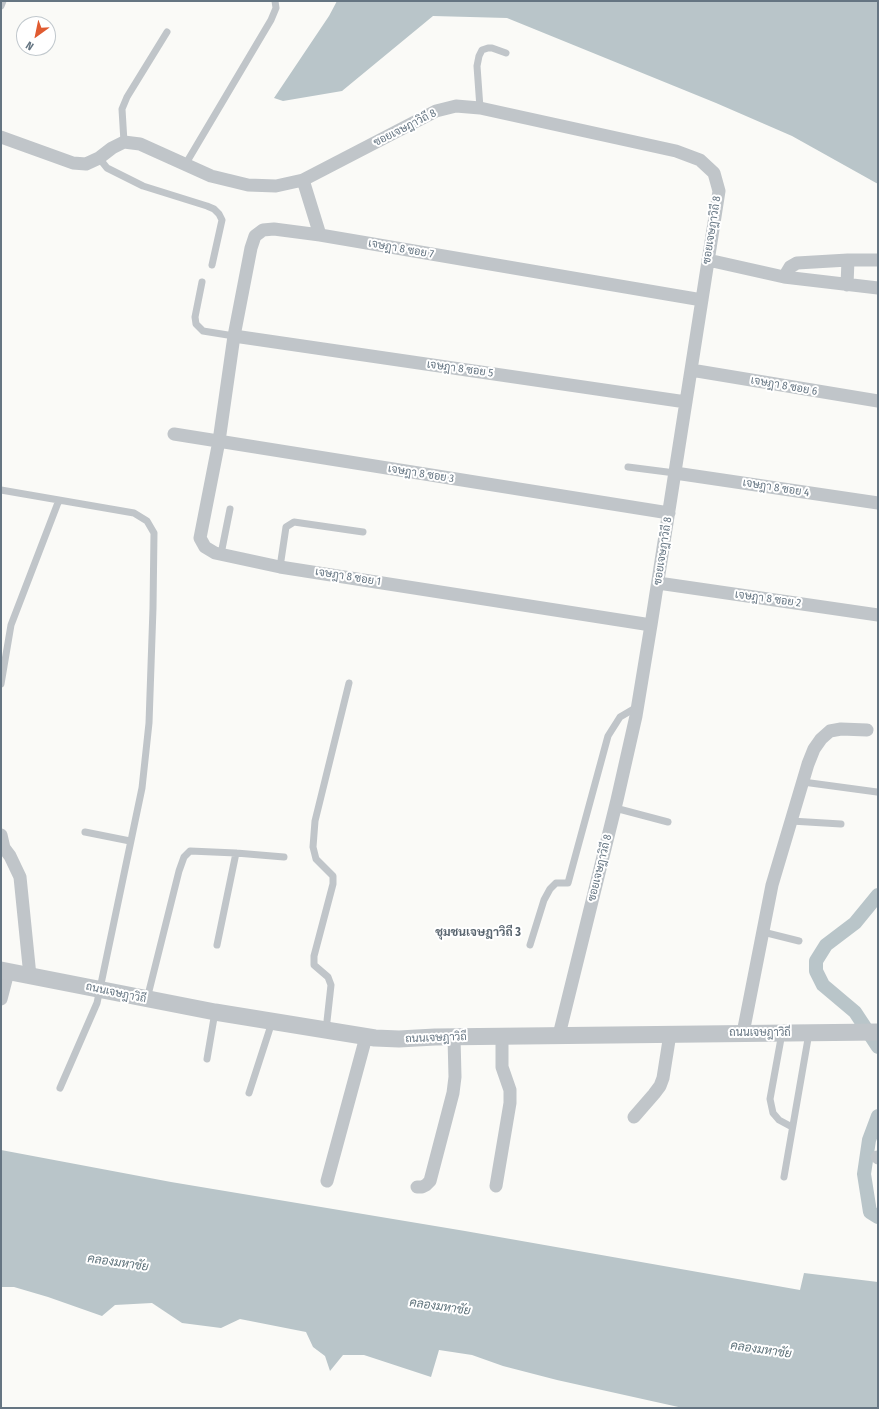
<!DOCTYPE html>
<meta charset="utf-8">
<style>
body{margin:0}
#map{position:relative;width:879px;height:1409px;overflow:hidden;background:#fafaf7;font-family:"Fira Sans Condensed",sans-serif}
canvas{display:block}
.frame{position:absolute;inset:0;border:2px solid #657582;pointer-events:none}
.north{position:absolute;left:16px;top:16px;width:40px;height:40px;box-sizing:border-box;background:#fff;border:1px solid #c1c8cd;border-radius:50%;rotate:213deg;font-size:11px;font-weight:700;line-height:16px;text-align:center;color:#657582}
.north::after{content:'';display:block;margin:auto;width:14px;height:18px;background:#e05b31;clip-path:polygon(50% 0,100% 100%,50% 72%,0 100%)}
</style>
<div id="map">
<canvas width="879" height="1409"></canvas>
<div class="frame"></div>
<div class="north">N</div>
</div>
<script>
const ctx = document.querySelector('canvas').getContext('2d');
ctx.lineJoin = 'round';
function fill(path, color) {
  ctx.fillStyle = color;
  ctx.fill(path, 'evenodd');
}
function poly(rows) {
  const path = new Path2D();
  for (const r of rows) {
    path.moveTo(r[0], r[1]);
    for (let i = 2; i < r.length; i += 2) path.lineTo(r[i], r[i + 1]);
  }
  return path;
}
function trace(path, color, width, dash) {
  ctx.strokeStyle = color;
  ctx.lineWidth = width;
  ctx.lineCap = dash ? 'butt' : 'round';
  ctx.setLineDash(dash || []);
  ctx.stroke(path);
}
function label(font, color, halo, rows, align = 'center') {
  ctx.font = font + ' "Fira Sans Condensed",Sarabun,sans-serif';
  ctx.lineWidth = 4;
  ctx.setLineDash([]);
  ctx.textBaseline = 'middle';
  ctx.strokeStyle = halo;
  ctx.fillStyle = color;
  for (const [text, x, y, turn = 0] of rows) {
    ctx.save();
    ctx.translate(x, y);
    ctx.rotate((+turn || 0) * Math.PI / 180);
    ctx.textAlign = isNaN(turn) ? turn : align;
    if (halo) ctx.strokeText(text, 0, 0);
    ctx.fillText(text, 0, 0);
    ctx.restore();
  }
}
fill(poly([
 [337,1,878,1,878,184,792,136,716,103,507,18,433,16,342,91,283,101,274,98,329,16],
 [1,1150,171,1182,465,1231,800,1290,804,1273,878,1282,878,1408,737,1407,683,1408,557,1380,503,1366,472,1355,439,1350,431,1377,364,1355,343,1355,330,1371,325,1356,313,1347,306,1332,240,1319,221,1328,182,1323,152,1303,115,1305,102,1316,48,1297,14,1287,1,1287]
]), '#b9c5c9');
trace(poly([
 [878,895,855,923,826,945,816,961,816,971,823,985,855,1012,878,1047],
 [878,1116,869,1140,864,1174,870,1212,878,1217]
]), '#b9c5c9', 14);
trace(poly([
 [1,6,3,1],
 [480,108,477,66,479,56,482,50,488,48,492,48,506,53],
 [124,142,122,109,127,97,167,32],
 [99,158,107,168,143,186,207,206,214,209,219,214,222,220,212,265],
 [185,165,271,20,276,8,275,1],
 [202,282,195,317,196,324,203,331,234,336],
 [628,467,675,473],
 [1,490,134,513,147,521,154,533,153,608,149,723,142,788,97,1003,60,1088],
 [221,554,230,509],
 [280,567,286,527,294,522,363,532],
 [1,684,11,625,59,500],
 [803,782,877,792],
 [615,808,668,822],
 [791,821,841,824],
 [85,832,130,841],
 [763,932,799,941],
 [217,945,236,853],
 [530,945,544,900,550,889,556,883,568,883,608,736,620,717,637,707],
 [147,999,179,871,184,857,190,851,236,853,284,857],
 [326,1030,331,985,328,977,314,965,314,956,333,884,333,876,316,859,313,847,315,821,349,683],
 [782,1033,770,1099,773,1113,779,1120,792,1127],
 [207,1059,215,1012],
 [249,1093,272,1022],
 [784,1177,809,1033]
]), '#c0c5c9', 7);
trace(poly([
 [1,137,73,163,86,164,99,158,112,148,124,142,140,144,211,176,248,185,276,186,303,180,436,111,456,106,480,108,676,151,700,160,714,173,719,191,651,625,636,716,617,800,559,1035],
 [303,180,320,235],
 [708,260,784,277,878,288],
 [784,277,790,267,797,263,848,260,878,260],
 [847,285,848,260],
 [234,336,686,402],
 [691,370,878,401],
 [174,434,669,513],
 [675,473,878,503],
 [658,583,878,615],
 [651,625,280,567,215,553,205,547,200,538,219,441,234,336,251,248,255,236,263,230,274,229,320,235,702,300],
 [1,835,4,848,10,856,20,877,30,976],
 [1,999,8,972],
 [743,1033,772,885,808,764,814,749,821,739,830,731,841,729,867,730],
 [634,1117,654,1094,660,1086,663,1078,670,1034],
 [877,1157,878,1158],
 [327,1181,366,1037],
 [496,1186,510,1103,510,1090,502,1067,502,1036],
 [417,1187,422,1187,426,1185,430,1181,453,1093,455,1077,454,1037]
]), '#c0c5c9', 13);
trace(poly([
 [1,970,215,1012,375,1038,399,1039,435,1037,878,1032]
]), '#c0c5c9', 17);
label('11px', '#657582', '#fff', [
 ["ซอยเจษฎาวิถี 8",405,128,-27],
 ["ซอยเจษฎาวิถี 8",712,230,-81],
 ["เจษฎา 8 ซอย 7",401,249,10],
 ["เจษฎา 8 ซอย 5",460,369,8],
 ["เจษฎา 8 ซอย 6",784,386,10],
 ["เจษฎา 8 ซอย 3",421,474,9],
 ["เจษฎา 8 ซอย 4",776,488,9],
 ["ซอยเจษฎาวิถี 8",663,551,-81],
 ["เจษฎา 8 ซอย 1",348,577,9],
 ["เจษฎา 8 ซอย 2",768,599,8],
 ["ซอยเจษฎาวิถี 8",600,868,-76],
 ["ถนนเจษฎาวิถี",116,993,12],
 ["ถนนเจษฎาวิถี",760,1033],
 ["ถนนเจษฎาวิถี",436,1038,-2]
]);
label('bold 12px', '#57636d', '#fff', [
 ["ชุมชนเจษฎาวิถี 3",478,933]
]);
label('italic 12px', '#60747c', '#fff', [
 ["คลองมหาชัย",118,1263,8],
 ["คลองมหาชัย",440,1307,8],
 ["คลองมหาชัย",761,1350,8]
]);
</script>
